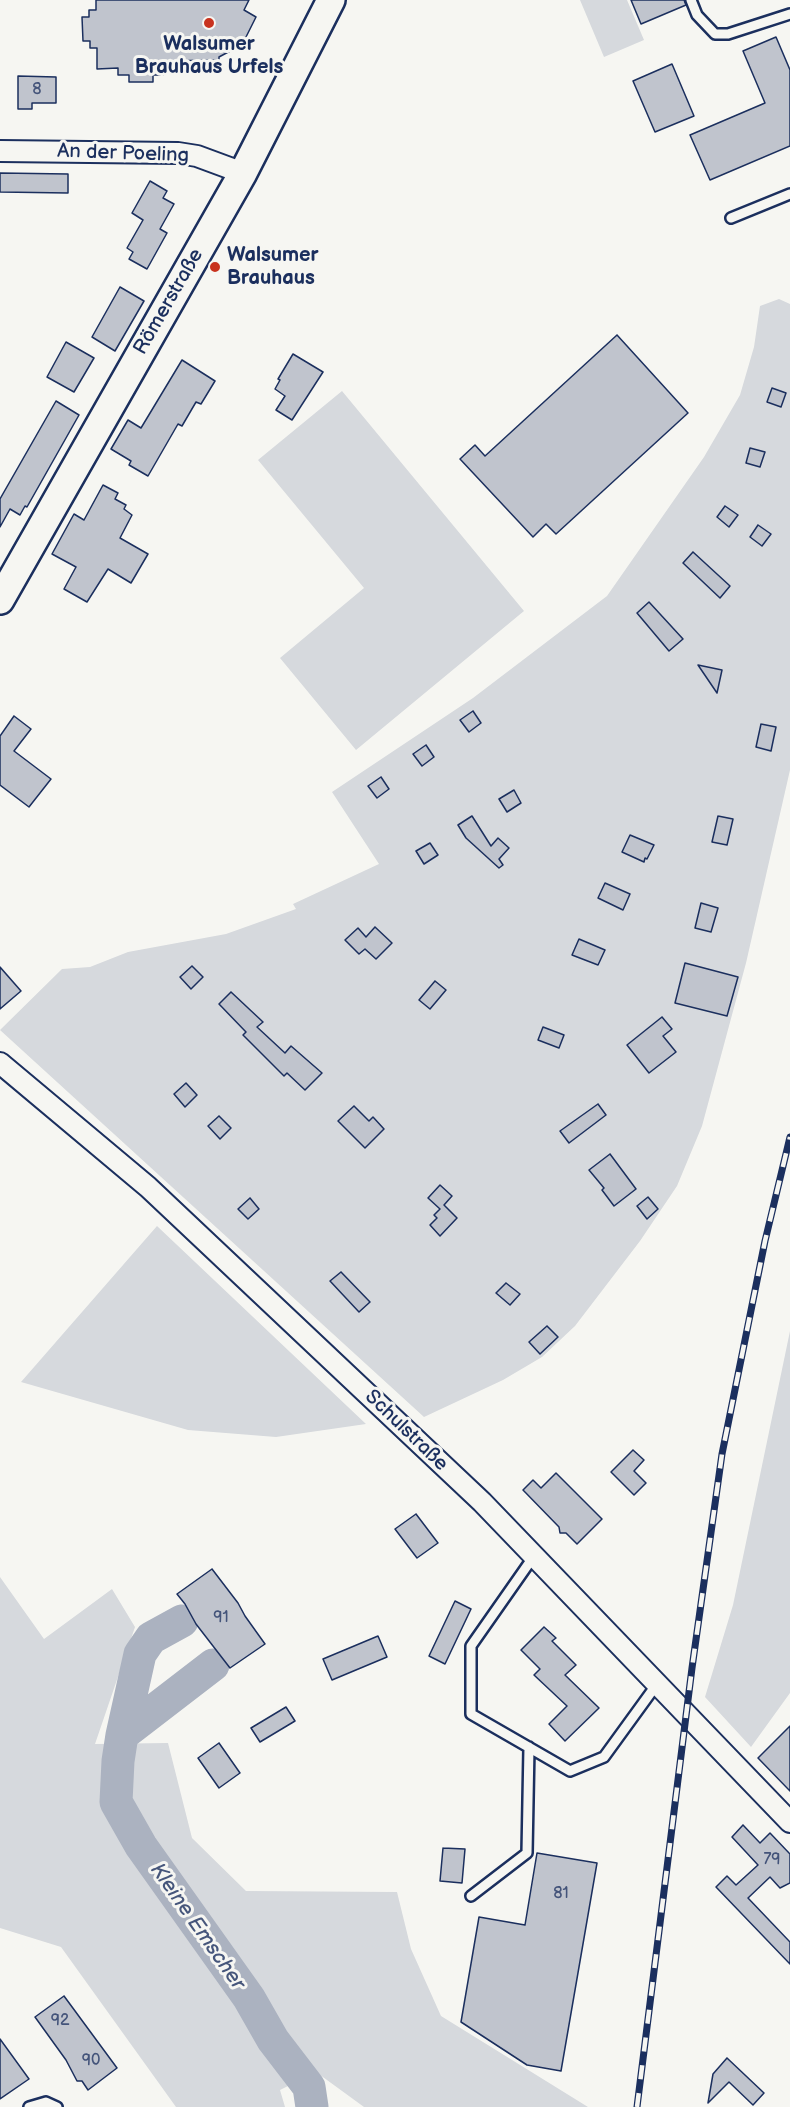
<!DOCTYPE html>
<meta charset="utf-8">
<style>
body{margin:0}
canvas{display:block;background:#f6f6f2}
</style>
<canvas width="790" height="2107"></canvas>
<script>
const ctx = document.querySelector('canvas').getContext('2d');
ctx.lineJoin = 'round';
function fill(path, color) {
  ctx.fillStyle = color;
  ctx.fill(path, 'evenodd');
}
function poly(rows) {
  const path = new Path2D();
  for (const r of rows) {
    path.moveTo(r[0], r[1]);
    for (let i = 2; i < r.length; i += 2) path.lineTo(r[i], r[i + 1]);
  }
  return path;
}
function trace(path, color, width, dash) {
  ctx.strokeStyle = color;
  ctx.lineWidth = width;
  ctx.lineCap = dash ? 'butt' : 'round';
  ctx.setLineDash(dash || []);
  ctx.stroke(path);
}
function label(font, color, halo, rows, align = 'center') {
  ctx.font = font + ' "Balsamiq Sans",sans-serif';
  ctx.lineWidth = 6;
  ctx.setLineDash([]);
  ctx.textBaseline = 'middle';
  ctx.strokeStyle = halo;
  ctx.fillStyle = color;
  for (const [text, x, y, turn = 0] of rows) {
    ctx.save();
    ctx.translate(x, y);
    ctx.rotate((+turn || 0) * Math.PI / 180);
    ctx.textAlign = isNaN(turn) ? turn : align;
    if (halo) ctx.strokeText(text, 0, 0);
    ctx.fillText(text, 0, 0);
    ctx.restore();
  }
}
fill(poly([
 [580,0,627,0,644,40,604,57],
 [779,299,790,304,790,770,746,963,702,1126,677,1186,640,1241,575,1326,542,1357,503,1380,424,1417,0,1030,62,969,90,967,128,952,226,934,296,909,293,904,379,864,332,792,473,698,607,596,704,457,740,395,754,347,760,306],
 [342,391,524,611,356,750,280,658,364,588,258,460],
 [157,1226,366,1424,276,1437,188,1430,21,1382],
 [790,1331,790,1693,751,1747,705,1697,733,1605],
 [0,1577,44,1639,112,1589,135,1627,95,1744,168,1743,192,1838,246,1891,397,1892,411,1949,441,2016,588,2107,364,2107,316,2072,280,2090,285,2107,176,2107,61,1947,0,1928]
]), '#d6d9dd');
trace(poly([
 [182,1621,151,1638,140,1654,122,1735,118,1761,116,1802,141,1846,249,1998,273,2040,309,2087,312,2107],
 [122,1735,213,1665]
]), '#abb2c0', 33);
const building = poly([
 [96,0,249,0,244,10,256,17,245,39,232,50,219,57,219,60,163,61,163,75,153,75,153,82,129,82,129,75,118,75,118,68,97,69,97,48,90,48,90,41,83,41,82,17,89,17,89,10,96,10,96,0],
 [631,0,684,0,686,5,641,24,631,0],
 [776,37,790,70,790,146,710,180,690,135,765,103,743,51,776,37],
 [672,64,694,116,655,132,633,81,672,64],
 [18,76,56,77,56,103,32,103,32,109,18,109,18,76],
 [0,173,68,174,68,193,0,192,0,173],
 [150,181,167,191,163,198,174,204,160,229,167,233,147,269,129,259,133,252,127,248,143,220,132,213,150,181],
 [120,287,144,301,115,351,92,337,120,287],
 [617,335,688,413,556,534,546,524,533,537,460,459,475,445,485,456,617,335],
 [66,342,94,358,74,392,47,377,66,342],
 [293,354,323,372,292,420,276,410,285,396,275,389,280,380,278,379,293,354],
 [182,360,215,381,201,404,196,402,182,426,178,424,148,476,129,465,131,461,111,449,128,420,141,428,182,360],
 [772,388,786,393,781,407,767,402,772,388],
 [56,401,79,415,27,507,25,506,20,515,10,509,0,527,0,499,56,401],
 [750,448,765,452,760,467,746,463,750,448],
 [103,485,118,493,115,499,126,505,124,509,132,515,120,538,148,554,131,583,108,569,87,602,64,589,76,567,52,554,74,514,84,520,103,485],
 [725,506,738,515,729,527,717,517,725,506],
 [758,525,771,534,762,546,750,537,758,525],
 [693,552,730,586,720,598,683,563,693,552],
 [649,602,683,639,669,651,637,613,649,602],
 [698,665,722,670,717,693,698,665],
 [473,711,481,723,469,732,460,720,473,711],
 [14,716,31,729,14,751,51,779,29,807,0,785,0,736,14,716],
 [761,724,776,727,771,751,756,747,761,724],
 [426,745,434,757,422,766,413,754,426,745],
 [381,777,389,789,377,798,368,786,381,777],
 [514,790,521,803,507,812,499,799,514,790],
 [472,816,491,846,498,838,509,848,499,859,503,865,499,868,466,838,458,825,472,816],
 [718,816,733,819,727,845,712,842,718,816],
 [630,835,654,845,647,859,645,858,644,862,622,852,630,835],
 [430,843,438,855,424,864,416,851,430,843],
 [605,883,630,894,623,910,598,898,605,883],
 [701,903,718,908,711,932,695,928,701,903],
 [375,927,392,943,376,959,365,949,359,954,345,940,358,928,366,937,375,927],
 [579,939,605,950,598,965,572,955,579,939],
 [685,963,738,977,727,1016,675,1003,685,963],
 [192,966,203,977,191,989,180,977,192,966],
 [0,967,21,991,0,1009,0,967],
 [435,981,446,990,430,1009,419,1000,435,981],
 [231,992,263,1022,257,1027,285,1053,291,1046,322,1073,305,1090,287,1073,284,1076,243,1035,246,1032,219,1004,231,992],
 [662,1017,672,1029,663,1036,676,1052,649,1073,627,1045,662,1017],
 [543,1027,564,1035,559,1048,538,1040,543,1027],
 [186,1083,197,1095,185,1107,174,1094,186,1083],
 [598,1104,606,1115,569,1143,560,1131,598,1104],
 [354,1106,369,1121,373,1117,384,1129,365,1148,338,1121,354,1106],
 [219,1116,231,1128,220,1139,208,1126,219,1116],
 [610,1154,636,1189,614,1206,602,1190,604,1188,589,1170,610,1154],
 [440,1185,452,1196,444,1205,457,1218,440,1236,430,1225,437,1218,434,1215,440,1209,428,1198,440,1185],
 [648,1197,658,1209,647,1219,637,1206,648,1197],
 [250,1198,259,1209,248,1219,238,1209,250,1198],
 [341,1272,370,1302,359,1312,330,1281,341,1272],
 [506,1283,520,1294,510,1305,496,1293,506,1283],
 [547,1326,558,1337,540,1354,529,1342,547,1326],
 [633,1450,644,1460,634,1471,646,1483,634,1495,611,1472,633,1450],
 [556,1473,602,1519,577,1544,566,1533,560,1533,559,1527,523,1490,533,1480,541,1488,556,1473],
 [416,1514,438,1543,417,1558,395,1529,416,1514],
 [212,1569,238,1603,245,1616,265,1644,230,1668,196,1624,185,1604,177,1594,212,1569],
 [455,1601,471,1609,445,1664,429,1656,455,1601],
 [544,1627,556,1638,552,1641,576,1665,565,1675,599,1708,565,1741,549,1724,567,1706,534,1675,540,1669,521,1650,544,1627],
 [378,1636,387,1657,332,1680,323,1659,378,1636],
 [286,1707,295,1721,260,1742,251,1728,286,1707],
 [790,1726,790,1791,758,1758,790,1726],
 [219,1743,240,1773,219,1788,198,1758,219,1743],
 [743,1825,760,1843,770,1833,790,1854,790,1883,780,1888,770,1877,748,1898,790,1942,790,1964,716,1887,727,1876,736,1885,758,1865,732,1837,743,1825],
 [443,1848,465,1849,462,1883,440,1881,443,1848],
 [537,1853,597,1863,561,2071,527,2065,461,2022,479,1917,525,1925,537,1853],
 [64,1996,117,2068,88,2090,82,2081,77,2081,66,2060,35,2017,64,1996],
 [0,2039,29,2079,0,2099,0,2039],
 [727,2058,764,2093,753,2105,729,2082,708,2103,713,2074,727,2058]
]);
fill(building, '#c0c4cd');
trace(building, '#1b2f5e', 1.5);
const lane = poly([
 [691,0,697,15,715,34,728,34,790,14],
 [731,218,790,194],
 [534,1556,471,1646,471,1714,570,1771,604,1757,657,1684],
 [471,1896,527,1853,529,1747],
 [29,2107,46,2102,57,2107]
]);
const street = poly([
 [0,151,178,153,197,156,243,173],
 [0,1063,148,1187,482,1502,790,1822]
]);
const secondary = poly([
 [0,600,243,173,331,0]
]);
trace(lane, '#1b2f5e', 14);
trace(street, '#1b2f5e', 24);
trace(secondary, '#1b2f5e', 32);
trace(lane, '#f6f6f2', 9);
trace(street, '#f6f6f2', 20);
trace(secondary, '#f6f6f2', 27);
const rail = poly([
 [637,2107,692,1668,722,1454,765,1241,790,1137]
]);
trace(rail, '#1b2f5e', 7);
trace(rail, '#f6f6f2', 4.5, [14]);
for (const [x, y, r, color] of [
 [209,23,6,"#c8321e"],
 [215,267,6,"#c8321e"]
]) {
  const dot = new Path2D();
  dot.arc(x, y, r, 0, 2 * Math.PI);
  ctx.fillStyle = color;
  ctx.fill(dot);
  trace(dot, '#f6f6f2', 2);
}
label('16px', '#44547a', null, [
 ["8",37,90],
 ["91",221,1618],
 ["79",772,1860],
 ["81",561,1894],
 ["92",60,2021],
 ["90",91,2061]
]);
label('bold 20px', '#1b2f5e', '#f6f6f2', [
 ["Walsumer",209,45],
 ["Brauhaus Urfels",209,68],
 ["Walsumer",227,256,"left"],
 ["Brauhaus",227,279,"left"]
]);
label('20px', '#1b2f5e', '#f6f6f2', [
 ["An der Poeling",123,154,2],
 ["Römerstraße",169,302,-60],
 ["Schulstraße",406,1431,44]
]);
label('italic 21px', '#46567b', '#f6f6f2', [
 ["Kleine Emscher",197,1927,55]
]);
</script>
